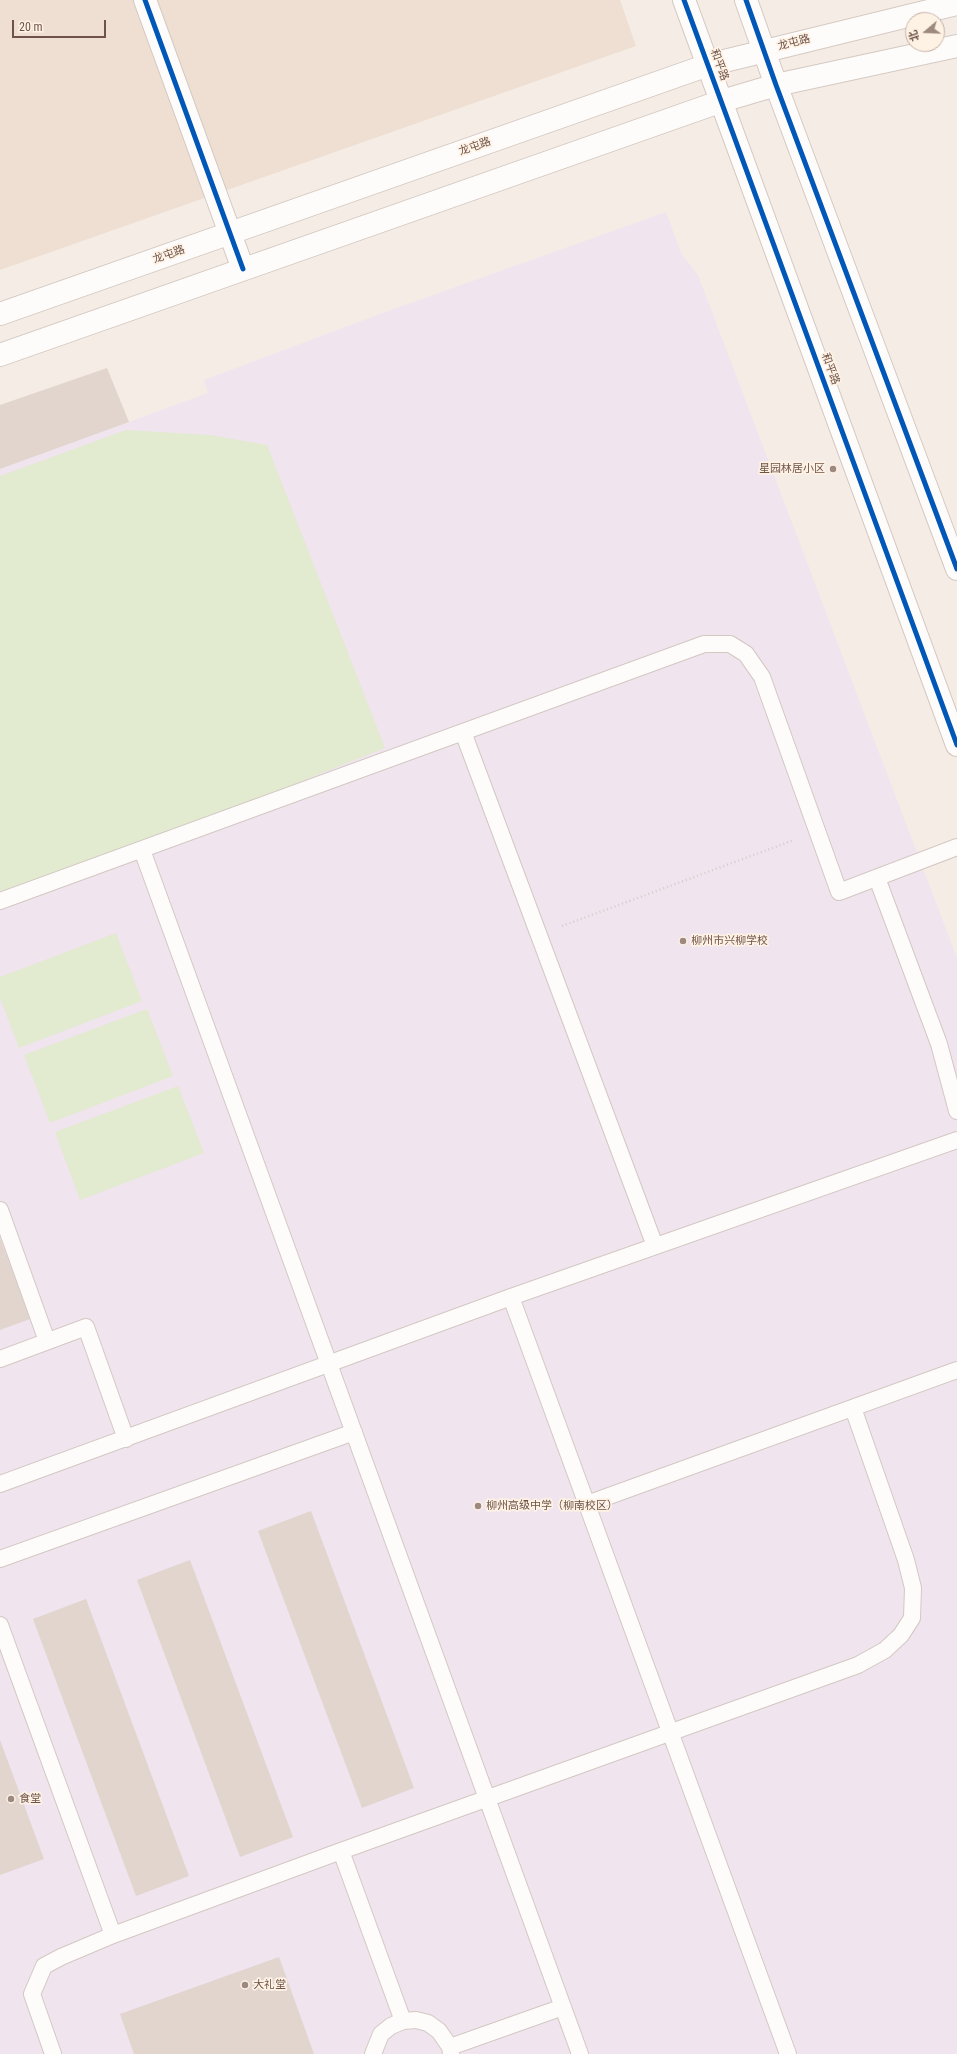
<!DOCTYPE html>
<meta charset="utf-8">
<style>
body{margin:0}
#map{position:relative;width:957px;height:2054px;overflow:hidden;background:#f5ede5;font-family:"Roboto Condensed","Noto Sans SC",sans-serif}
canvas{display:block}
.north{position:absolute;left:905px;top:12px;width:40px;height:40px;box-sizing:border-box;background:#fef2e5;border:1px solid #c5b2a7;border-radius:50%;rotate:251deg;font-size:11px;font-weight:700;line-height:16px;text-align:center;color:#6f5349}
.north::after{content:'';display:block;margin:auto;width:14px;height:18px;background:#9e8980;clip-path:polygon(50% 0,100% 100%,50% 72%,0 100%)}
.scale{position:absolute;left:12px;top:20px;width:94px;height:18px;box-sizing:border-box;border:2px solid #6f5349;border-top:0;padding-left:5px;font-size:12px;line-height:14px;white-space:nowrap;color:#6f5349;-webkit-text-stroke:3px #fef2e5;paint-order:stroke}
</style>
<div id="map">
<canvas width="957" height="2054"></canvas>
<div class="north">北</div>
<div class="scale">20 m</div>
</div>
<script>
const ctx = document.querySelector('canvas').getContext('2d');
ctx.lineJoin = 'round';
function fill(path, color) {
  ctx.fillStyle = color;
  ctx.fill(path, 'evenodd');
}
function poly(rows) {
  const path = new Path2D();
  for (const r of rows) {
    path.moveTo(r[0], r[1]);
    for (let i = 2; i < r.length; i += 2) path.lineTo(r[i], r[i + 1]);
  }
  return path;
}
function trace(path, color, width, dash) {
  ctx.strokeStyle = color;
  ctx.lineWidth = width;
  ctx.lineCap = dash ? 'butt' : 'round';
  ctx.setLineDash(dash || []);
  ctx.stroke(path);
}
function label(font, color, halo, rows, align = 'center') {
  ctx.font = font + ' "Roboto Condensed","Noto Sans SC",sans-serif';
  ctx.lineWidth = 3.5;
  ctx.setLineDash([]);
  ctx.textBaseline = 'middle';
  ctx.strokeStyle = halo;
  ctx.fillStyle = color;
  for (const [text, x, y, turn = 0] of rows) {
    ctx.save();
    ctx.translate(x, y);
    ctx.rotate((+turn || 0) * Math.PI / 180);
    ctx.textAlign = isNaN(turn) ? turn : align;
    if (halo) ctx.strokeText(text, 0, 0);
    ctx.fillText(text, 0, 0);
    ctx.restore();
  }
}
fill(poly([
 [0,0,620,0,636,46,0,270]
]), '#eedfd2');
fill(poly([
 [666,212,681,253,698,275,957,958,957,2054,0,2054,0,469,208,393,204,380,377,315]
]), '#f0e4ee');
fill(poly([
 [126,430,210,435,267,445,385,748,0,901,0,476],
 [116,933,142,1001,19,1048,0,998,0,977],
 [147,1009,173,1076,50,1123,24,1055],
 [178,1086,204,1153,80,1200,55,1132]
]), '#e2ead0');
fill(poly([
 [107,368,129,422,0,469,0,405],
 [0,1238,30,1319,0,1330],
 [311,1511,414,1788,362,1808,258,1531],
 [190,1560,293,1837,240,1857,137,1580],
 [86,1599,189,1876,136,1896,33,1619],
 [0,1740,44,1859,0,1875],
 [279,1957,314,2054,134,2054,120,2014]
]), '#e1d5ce');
const lane = poly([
 [463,732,655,1246],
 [142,850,580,2054],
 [877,878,939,1044,957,1111],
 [0,901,704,644,730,644,746,654,762,677,839,892,957,847],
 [0,1210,47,1341],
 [511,1297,788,2054],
 [0,1359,86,1327,126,1439],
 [0,1484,511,1297,957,1140],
 [587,1504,957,1370],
 [0,1559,354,1432],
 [0,1625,113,1935],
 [341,1851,403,2021],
 [450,2047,563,2007],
 [53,2054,32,1994,44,1966,61,1957,113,1935,341,1851,858,1665,885,1650,901,1635,912,1618,913,1588,906,1560,853,1408],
 [373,2054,381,2034,391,2026,403,2021,416,2020,428,2023,439,2031,450,2047,451,2054]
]);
const street = poly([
 [145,0,243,269]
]);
const secondary = poly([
 [684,0,957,745],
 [746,0,776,85,957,569],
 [0,314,708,65,957,4],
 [0,355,722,101,776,85,957,46]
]);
trace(lane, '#d3c8c2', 18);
trace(street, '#d3c8c2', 24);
trace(secondary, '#d4c9c2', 24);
trace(poly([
 [562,926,794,840]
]), '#d5ccc8', 2.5, [1, 3]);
trace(lane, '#fefcfb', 16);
trace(street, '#fefcfb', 22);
trace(secondary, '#fefcfb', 22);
trace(poly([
 [145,0,243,269],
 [684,0,957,745],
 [746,0,776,85,957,569]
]), '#0057b8', 5);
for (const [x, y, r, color] of [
 [833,469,4,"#9e8980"],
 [683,941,4,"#9e8980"],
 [478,1506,4,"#9e8980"],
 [11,1799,4,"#9e8980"],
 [245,1985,4,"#9e8980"]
]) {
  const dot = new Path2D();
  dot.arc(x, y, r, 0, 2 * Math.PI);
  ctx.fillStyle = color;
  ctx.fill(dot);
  trace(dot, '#fef2e5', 1.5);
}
label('11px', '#6f5349', '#fef2e5', [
 ["龙屯路",794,43,-14],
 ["和平路",719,65,70],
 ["龙屯路",475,147,-19],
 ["龙屯路",169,255,-19],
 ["和平路",830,369,70]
]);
label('11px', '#6f5349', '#fef2e5', [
 ["星园林居小区",825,469,"right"],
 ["柳州市兴柳学校",691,941],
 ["柳州高级中学（柳南校区）",486,1506],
 ["食堂",19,1799],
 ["大礼堂",253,1985]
], 'left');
</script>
